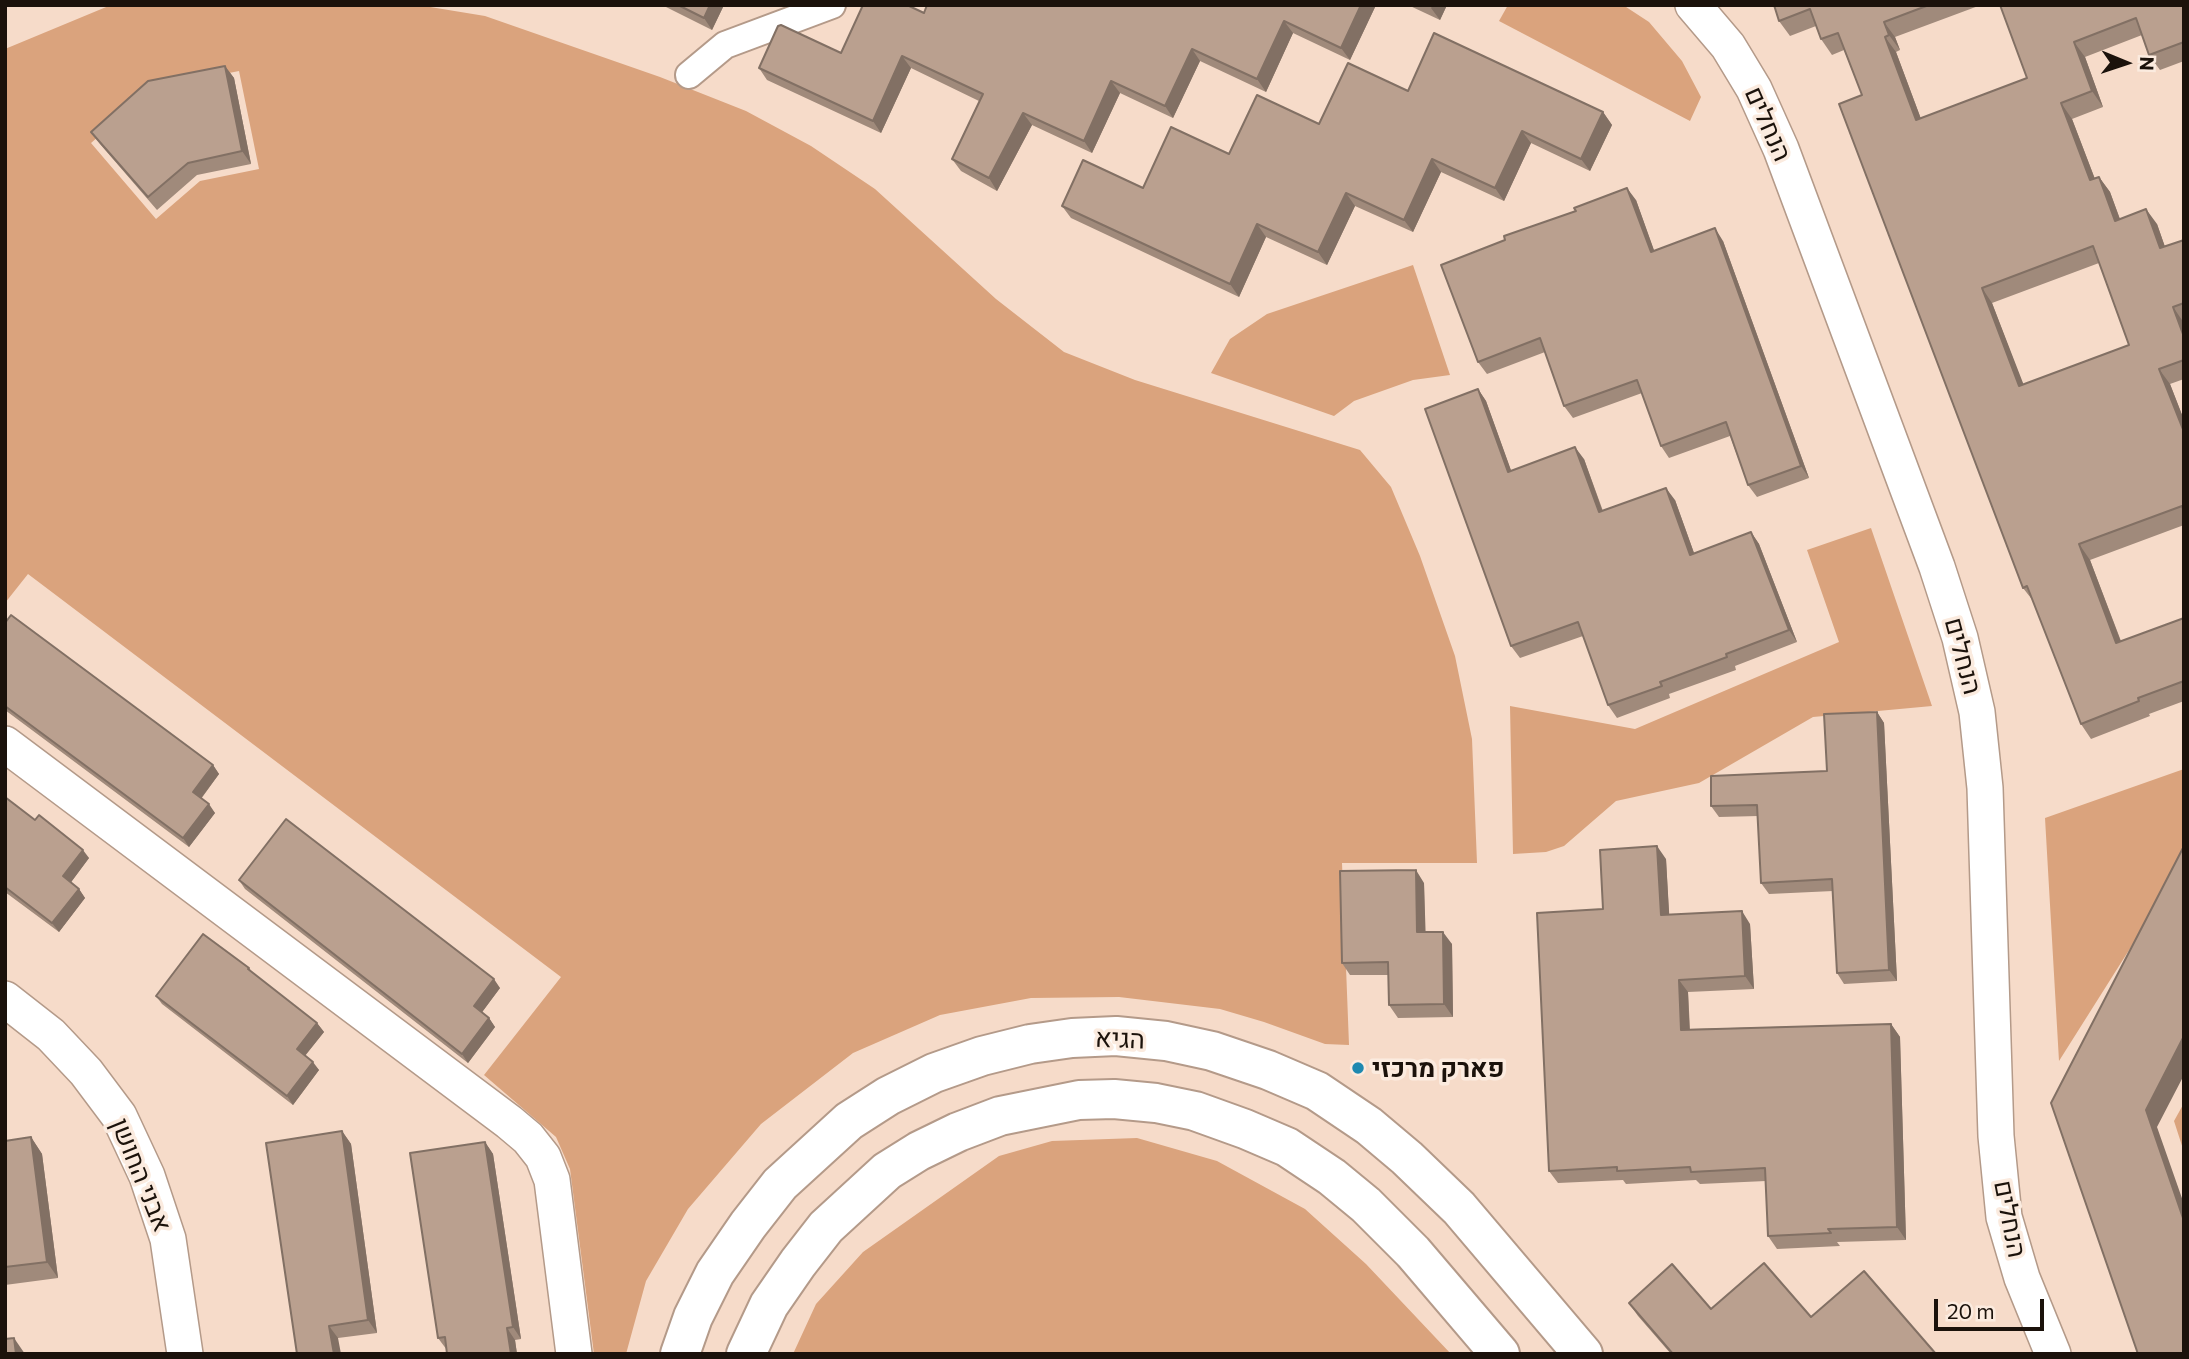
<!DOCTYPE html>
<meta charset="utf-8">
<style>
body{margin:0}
#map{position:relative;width:2189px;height:1359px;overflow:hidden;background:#f6dbc9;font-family:Commissioner,sans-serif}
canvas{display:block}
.frame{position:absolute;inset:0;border:7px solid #1b120b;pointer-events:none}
.north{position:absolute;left:2091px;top:28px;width:70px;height:70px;-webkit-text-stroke:5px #fbebdf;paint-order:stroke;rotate:92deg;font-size:19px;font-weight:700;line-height:28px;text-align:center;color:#1b120b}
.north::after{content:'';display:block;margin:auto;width:24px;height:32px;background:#1b120b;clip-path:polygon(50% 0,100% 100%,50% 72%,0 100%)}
.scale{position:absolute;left:1934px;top:1299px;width:110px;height:32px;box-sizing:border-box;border:4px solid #1b120b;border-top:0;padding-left:9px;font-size:21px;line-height:24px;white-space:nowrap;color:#1b120b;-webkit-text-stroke:5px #fbebdf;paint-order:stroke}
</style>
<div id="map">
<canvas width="2189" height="1359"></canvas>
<div class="frame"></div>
<div class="north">N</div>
<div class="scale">20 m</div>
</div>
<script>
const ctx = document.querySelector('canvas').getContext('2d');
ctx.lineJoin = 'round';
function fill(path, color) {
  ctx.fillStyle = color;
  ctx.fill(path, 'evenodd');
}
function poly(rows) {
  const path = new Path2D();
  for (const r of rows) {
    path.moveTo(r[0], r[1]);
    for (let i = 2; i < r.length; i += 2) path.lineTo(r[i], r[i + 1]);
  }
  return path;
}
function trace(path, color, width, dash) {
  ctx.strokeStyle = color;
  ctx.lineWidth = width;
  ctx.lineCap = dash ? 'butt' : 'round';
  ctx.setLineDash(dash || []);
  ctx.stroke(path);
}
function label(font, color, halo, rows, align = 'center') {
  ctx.font = font + ' Commissioner,Heebo,sans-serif';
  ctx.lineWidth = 7;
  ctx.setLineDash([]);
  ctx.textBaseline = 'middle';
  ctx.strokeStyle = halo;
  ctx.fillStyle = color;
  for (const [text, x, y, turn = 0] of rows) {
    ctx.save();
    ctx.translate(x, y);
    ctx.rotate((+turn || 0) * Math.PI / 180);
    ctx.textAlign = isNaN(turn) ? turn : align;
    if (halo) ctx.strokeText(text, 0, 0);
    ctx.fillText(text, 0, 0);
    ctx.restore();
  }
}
fill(poly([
 [111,5,418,5,485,16,660,77,746,111,811,146,875,189,996,299,1064,352,1135,380,1360,450,1391,487,1420,556,1455,656,1472,739,1477,863,1342,863,1349,1045,1325,1044,1264,1022,1220,1009,1119,997,1031,998,940,1015,853,1053,761,1124,688,1209,646,1281,626,1354,594,1354,570,1169,556,1137,484,1075,561,977,28,574,5,603,5,49],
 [239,71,259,169,200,181,156,219,91,143,154,88],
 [1508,5,1623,5,1649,22,1682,61,1701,97,1690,121,1499,21],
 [1413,265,1450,375,1413,380,1354,401,1334,416,1211,373,1230,339,1267,314],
 [1871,528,1932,706,1813,717,1699,783,1616,801,1564,846,1546,852,1513,854,1510,706,1635,729,1839,642,1807,550],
 [2184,769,2184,863,2059,1061,2045,818],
 [2184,1103,2184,1152,2174,1121],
 [1137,1138,1217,1161,1305,1209,1366,1264,1451,1354,793,1354,816,1304,863,1252,999,1156,1052,1141]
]), '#daa37d');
const pedestrian = poly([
 [689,75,725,45,832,5]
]);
const minor = poly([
 [1693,5,1728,46,1754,89,1781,149,1937,567,1960,638,1977,712,1985,788,1996,1136,2004,1217,2022,1278,2053,1354],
 [5,744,509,1122,528,1138,543,1157,552,1180,574,1354],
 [5,999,51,1035,86,1072,119,1116,147,1176,168,1239,185,1354]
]);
const tertiary = poly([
 [680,1354,693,1317,715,1273,748,1225,780,1184,849,1121,888,1096,934,1073,982,1056,1030,1044,1072,1038,1116,1036,1166,1041,1212,1051,1268,1070,1317,1091,1369,1126,1407,1158,1459,1208,1583,1354],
 [746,1354,769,1305,798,1263,826,1227,887,1171,919,1151,958,1132,1000,1116,1079,1100,1114,1099,1156,1103,1195,1111,1245,1129,1287,1147,1332,1177,1366,1205,1413,1252,1500,1354]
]);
trace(pedestrian, '#b49a89', 30);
trace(minor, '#b49a89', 38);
trace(tertiary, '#b49a89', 42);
trace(pedestrian, '#fff', 26);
trace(minor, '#fff', 35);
trace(tertiary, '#fff', 38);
fill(poly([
 [662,5,724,5,712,30],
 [1376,5,1350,60,1293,33,1266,92,1200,61,1173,118,1120,93,1092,153,1032,125,997,191,961,171,952,159,979,101,911,68,881,133,767,80,759,68,841,53,924,13],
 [1408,5,1447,5,1440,20],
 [1774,5,1981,5,1895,37,1900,50,1896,52,1921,119,2027,78,2000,5,2184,5,2184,61,2160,70,2149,55,2142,35,2085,57,2103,107,2072,119,2095,179,2099,177,2110,192,2120,219,2157,224,2165,247,2184,240,2184,379,2170,384,2184,420,2184,525,2090,560,2121,641,2184,618,2184,701,2149,714,2150,716,2091,739,2081,724,2034,602,2023,588,1862,95,1844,50,1832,55,1821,39,1816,26,1790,36,1779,21],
 [2099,263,2129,345,2023,385,1992,303],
 [225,66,234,78,251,164,197,175,157,210,100,144,91,132],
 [1408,91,1603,112,1612,125,1590,171,1531,143,1504,201,1441,172,1413,232,1355,206,1327,265,1266,237,1239,297,1071,218,1062,206,1143,188,1229,154,1319,124],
 [1636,200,1654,251,1723,241,1809,478,1757,497,1748,485,1730,436,1669,458,1661,446,1642,393,1573,418,1564,406,1545,352,1487,374,1478,362,1505,240],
 [1478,389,1486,401,1511,471,1584,459,1603,511,1675,500,1694,553,1751,532,1759,544,1797,642,1735,666,1736,670,1669,694,1670,698,1617,718,1608,705,1583,636,1520,658,1511,646],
 [5,623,213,765,219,774,201,799,215,813,189,847,5,710],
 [1877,712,1884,723,1897,981,1844,984,1837,973,1833,891,1769,894,1761,883,1758,816,1719,817,1711,806,1827,771],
 [5,797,35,820,89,858,71,882,79,889,85,898,59,932,5,892],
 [1666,859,1669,915,1750,924,1754,989,1688,992,1690,1029,1891,1024,1900,1037,1906,1240,1837,1242,1840,1246,1777,1249,1768,1236,1766,1181,1700,1184,1696,1180,1626,1184,1623,1180,1558,1183,1549,1171,1603,909],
 [239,880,500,988,482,1012,489,1018,495,1027,468,1063,245,889],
 [1424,883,1425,932,1452,944,1453,1017,1398,1018,1389,1005,1389,975,1350,975,1342,963],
 [249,968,252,972,317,1023,324,1032,305,1056,319,1070,293,1105,162,1004,156,996],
 [342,1131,351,1144,377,1333,338,1338,297,1354],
 [31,1137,42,1154,58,1278,5,1285,5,1141],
 [485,1142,493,1154,521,1339,515,1340,517,1354,447,1354,447,1350,438,1338],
 [1629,1303,1811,1317,1936,1354,1671,1354,1638,1316]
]), '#a08a7b');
fill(poly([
 [710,5,724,5,712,30,704,18],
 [1361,5,1376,5,1350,60,1341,48],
 [1433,5,1447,5,1440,20,1431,8],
 [1284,21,1293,33,1266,92,1257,79],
 [1884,22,1895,37,1900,50,1889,35],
 [1885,37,1896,52,1927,135,1916,120],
 [2074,42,2085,57,2103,107,2092,91],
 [1192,49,1200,61,1173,118,1165,106],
 [902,56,911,68,881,133,873,121],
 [225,66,234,78,251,164,242,151],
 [1111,81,1120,93,1092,153,1084,141],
 [2061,103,2072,119,2101,195,2090,180],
 [1603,112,1612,125,1590,171,1581,159],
 [1023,113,1032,125,997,191,989,178],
 [1522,131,1531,143,1504,201,1495,188],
 [1432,159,1441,172,1413,232,1404,220],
 [2099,177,2110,192,2126,236,2115,221],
 [1627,188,1636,200,1659,264,1651,252],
 [1346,193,1355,206,1327,265,1318,252],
 [2146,209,2157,224,2171,264,2160,248],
 [1257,224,1266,237,1239,297,1230,284],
 [1715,228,1723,241,1809,478,1801,466],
 [1982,288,1992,303,2030,401,2019,386],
 [2173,307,2184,323,2184,337],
 [2159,369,2170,384,2184,420,2184,432],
 [1478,389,1486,401,1516,484,1508,472],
 [1575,447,1584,459,1607,524,1599,512],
 [1666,488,1675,500,1699,567,1690,555],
 [1751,532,1759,544,1797,642,1789,630],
 [2079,544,2090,560,2127,658,2116,643],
 [1877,712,1884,723,1897,981,1889,970],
 [213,765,219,774,199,801,193,792],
 [209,804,215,813,189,847,183,838],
 [1657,846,1666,859,1670,928,1661,915],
 [83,850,89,858,69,885,63,876],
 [1416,870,1424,883,1426,945,1417,932],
 [79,889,85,898,59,932,52,923],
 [1742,911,1750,924,1754,989,1745,976],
 [1443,932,1452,944,1453,1017,1444,1004],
 [494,979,500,988,480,1015,474,1006],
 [1679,980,1688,992,1690,1042,1681,1030],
 [489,1018,495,1027,468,1063,462,1054],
 [317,1023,324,1032,303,1058,297,1049],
 [1891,1024,1900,1037,1906,1240,1897,1227],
 [2184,1036,2184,1075,2157,1127,2184,1204,2184,1221,2146,1110],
 [313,1062,319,1070,293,1105,287,1096],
 [342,1131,351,1144,377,1333,368,1320],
 [31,1137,42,1154,58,1278,47,1262],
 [485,1142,493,1154,521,1339,513,1327],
 [5,1322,9,1354,5,1350],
 [329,1326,338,1338,341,1354,334,1354],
 [507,1328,515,1340,517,1354,511,1354],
 [14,1338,25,1354,16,1354]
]), '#827064');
const building = poly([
 [678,5,710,5,704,18,678,5],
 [863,5,907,5,924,13,927,5,1361,5,1341,48,1284,21,1257,79,1192,49,1165,106,1111,81,1084,141,1023,113,989,178,952,159,983,94,902,56,873,121,759,68,778,26,781,25,841,53,863,5],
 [1774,5,1929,5,1884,22,1889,35,1885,37,1916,120,2027,78,2000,5,2184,5,2184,42,2149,55,2136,18,2074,42,2092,91,2061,103,2090,180,2099,177,2115,221,2146,209,2160,248,2184,240,2184,303,2173,307,2184,337,2184,360,2159,369,2184,432,2184,512,2182,506,2079,544,2116,643,2184,618,2184,681,2138,698,2139,701,2081,724,2027,586,2023,588,1839,104,1862,95,1838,33,1821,39,1810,9,1779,21,1774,5],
 [2093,246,2129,345,2019,386,1982,288,2093,246],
 [1434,33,1603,112,1581,159,1522,131,1495,188,1432,159,1404,220,1346,193,1318,252,1257,224,1230,284,1062,206,1083,160,1143,188,1171,127,1229,154,1257,95,1319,124,1348,63,1408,91,1434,33],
 [225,66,242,151,188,163,148,197,91,132,148,81,225,66],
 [1627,188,1651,252,1715,228,1801,466,1748,485,1726,422,1661,446,1637,380,1564,406,1540,338,1478,362,1441,265,1505,240,1504,236,1576,211,1574,208,1627,188],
 [1478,389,1508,472,1575,447,1599,512,1666,488,1690,555,1751,532,1789,630,1726,654,1727,657,1660,682,1662,686,1608,705,1578,622,1511,646,1425,409,1478,389],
 [11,615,213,765,193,792,209,804,183,838,5,706,5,623,11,615],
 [1877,712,1889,970,1837,973,1832,879,1761,883,1757,805,1711,806,1711,776,1827,771,1824,714,1877,712],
 [5,797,35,820,39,815,83,850,63,876,79,889,52,923,5,887,5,797],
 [286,819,494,979,474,1006,489,1018,462,1054,239,880,286,819],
 [1657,846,1661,915,1742,911,1745,976,1679,980,1681,1030,1891,1024,1897,1227,1828,1229,1831,1233,1768,1236,1765,1168,1691,1172,1690,1167,1617,1171,1617,1167,1549,1171,1537,913,1603,909,1600,850,1657,846],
 [2184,846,2184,1036,2146,1110,2184,1221,2184,1354,2138,1354,2051,1103,2184,846],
 [1416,870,1417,932,1443,932,1444,1004,1389,1005,1388,962,1342,963,1340,871,1416,870],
 [203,934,249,968,248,969,317,1023,297,1049,313,1062,287,1096,156,996,203,934],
 [342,1131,368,1320,329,1326,334,1354,297,1354,266,1143,342,1131],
 [31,1137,47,1262,5,1267,5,1141,31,1137],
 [485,1142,513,1327,507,1328,511,1354,447,1354,445,1337,438,1338,410,1153,485,1142],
 [1764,1263,1811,1317,1864,1271,1936,1354,1673,1354,1629,1303,1672,1264,1711,1309,1764,1263],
 [14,1338,16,1354,5,1354,5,1339,14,1338]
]);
fill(building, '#baa08f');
trace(building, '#827064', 2);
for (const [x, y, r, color] of [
 [1358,1068,7,"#1e89b0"]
]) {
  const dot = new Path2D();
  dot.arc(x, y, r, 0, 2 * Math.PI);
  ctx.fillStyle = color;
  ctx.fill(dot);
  trace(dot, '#fbebdf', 2.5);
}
label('26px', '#1b120b', '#fbebdf', [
 ["הנחלים",1768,124,66],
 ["הנחלים",1963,656,75],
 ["הגיא",1120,1039,2],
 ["אבני החושן",141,1175,68],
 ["הנחלים",2010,1219,79]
]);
label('bold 26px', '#1b120b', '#fbebdf', [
 ["פארק מרכזי",1372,1068]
], 'left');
</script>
